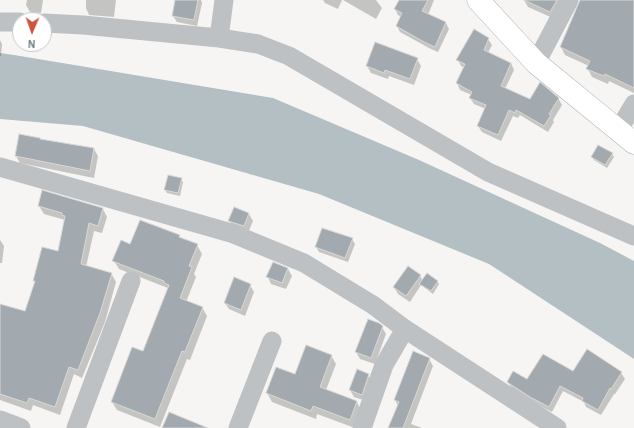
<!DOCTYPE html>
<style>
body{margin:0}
#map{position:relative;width:634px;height:428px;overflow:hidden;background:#f6f5f3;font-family:Karla,sans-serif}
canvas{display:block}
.north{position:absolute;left:12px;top:12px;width:40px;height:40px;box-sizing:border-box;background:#fff;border:1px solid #c3c9cc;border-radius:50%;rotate:182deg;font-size:11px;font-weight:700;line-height:16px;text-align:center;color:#697780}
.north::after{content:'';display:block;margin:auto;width:14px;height:18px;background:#cc533d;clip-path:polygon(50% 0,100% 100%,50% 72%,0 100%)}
</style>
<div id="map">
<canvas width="634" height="428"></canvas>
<div class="north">N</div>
</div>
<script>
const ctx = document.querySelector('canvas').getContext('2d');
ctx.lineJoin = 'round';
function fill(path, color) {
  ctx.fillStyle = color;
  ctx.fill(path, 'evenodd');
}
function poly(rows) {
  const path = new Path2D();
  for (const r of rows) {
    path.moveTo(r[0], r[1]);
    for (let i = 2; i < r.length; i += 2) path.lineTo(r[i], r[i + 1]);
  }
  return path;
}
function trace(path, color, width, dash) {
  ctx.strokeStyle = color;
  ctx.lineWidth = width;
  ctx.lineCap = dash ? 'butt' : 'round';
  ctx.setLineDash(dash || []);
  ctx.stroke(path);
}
fill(poly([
 [0,53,14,55,273,98,419,160,600,243,634,261,634,359,489,264,319,194,83,126,0,119]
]), '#b4bfc3');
fill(poly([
 [27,0,43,0,41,13,30,12,26,5],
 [86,0,116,0,114,17,89,15,86,8],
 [176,0,201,0,202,3,197,26,177,22,173,16],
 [323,0,342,0,338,9,325,3],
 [343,0,376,0,382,8,376,19],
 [400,0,434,0,428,15,446,23,449,29,438,52,429,48,400,32,397,26,401,17,398,15,395,9],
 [524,0,566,0,555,19,528,7],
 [581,0,634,0,634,93,609,81,608,84,592,77,588,69,589,66,565,55,561,47],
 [488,39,492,45,488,53,511,63,514,70,505,89,530,101,558,98,562,105,553,120,554,122,548,132,520,115,518,118,513,116,501,141,482,132,478,126,486,109,474,104,470,98,472,95,460,90,457,83,465,68,461,66,458,60],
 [0,40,2,44,1,56,0,56],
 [417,59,421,66,414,85,389,76,388,79,371,73,367,66],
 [20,135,40,140,94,149,98,156,94,178,20,163,16,156],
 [612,154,614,157,607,168,594,160,592,157],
 [181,179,183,182,180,196,167,193,165,190],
 [39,206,103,209,107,217,102,233,94,231,86,267,111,273,116,282,105,322,82,378,74,374,60,415,33,405,31,411,0,400,0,326,25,313,35,283,34,281,58,253,65,220,44,214],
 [249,214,253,221,248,233,233,227,230,221],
 [323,229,352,239,355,244,348,262,319,252,316,247],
 [179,236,181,239,197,245,202,254,194,274,196,277,186,302,202,307,207,316,190,360,187,359,160,427,117,410,112,402,143,353,168,288,119,269,114,261,131,245],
 [0,240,4,246,2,263,0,263],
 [273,263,288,269,292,276,286,289,271,284,268,277],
 [420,276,423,281,437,281,439,284,433,294,421,285,410,302,398,294,394,287],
 [250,285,254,292,245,316,229,309,225,303],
 [382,327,386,334,375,364,360,359,356,352],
 [331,355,336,364,326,390,357,402,361,411,355,428,317,414,316,419,272,402,267,393],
 [429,359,433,366,411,424,422,428,389,428,398,406,395,400],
 [573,373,621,373,625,379,615,394,614,394,601,415,586,407,584,402,563,391,552,412,534,403,512,388,508,382],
 [368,375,372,382,366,401,354,397,350,390]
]), '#0003');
const building = poly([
 [175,0,198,0,194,20,172,16,175,0],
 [399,0,428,0,422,11,446,22,435,47,424,42,396,26,402,13,394,9,399,0],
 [524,0,557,0,550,12,524,0],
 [580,0,634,0,634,88,605,74,604,76,586,69,590,61,560,47,580,0],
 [474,29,489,38,484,50,511,63,501,86,530,99,540,82,559,98,549,114,551,115,544,126,516,110,515,113,509,110,498,135,477,126,486,105,469,98,472,92,456,83,465,64,456,60,474,29],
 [375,42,418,58,410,79,385,70,384,73,366,66,375,42],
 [19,134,40,138,40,139,94,148,90,171,15,156,19,134],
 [598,145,613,153,605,165,591,157,598,145],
 [168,175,182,178,178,193,164,190,168,175],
 [42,190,103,208,98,226,89,223,81,264,112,273,100,313,78,370,69,367,55,407,29,398,27,403,0,394,0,304,25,311,35,281,33,281,42,247,58,251,65,216,62,215,62,213,38,206,42,190],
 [234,207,249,213,244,226,228,221,234,207],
 [140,220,180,235,179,237,198,244,189,266,192,267,180,298,203,307,185,352,182,351,155,419,111,402,132,347,143,351,169,285,164,283,164,281,112,261,121,240,130,244,140,220],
 [322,228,353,238,345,258,315,247,322,228],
 [273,262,288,268,282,283,266,277,273,262],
 [408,266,421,275,406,296,393,287,408,266],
 [427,273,438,281,431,291,419,284,427,273],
 [234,277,251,284,241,310,224,303,234,277],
 [368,319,379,323,383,326,371,358,355,352,368,319],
 [306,345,332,355,320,387,357,401,350,420,313,406,311,411,266,393,276,367,295,374,306,345],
 [587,349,622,372,611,389,610,388,598,410,582,401,583,398,560,386,549,407,530,397,507,382,513,371,527,379,543,354,573,371,587,349],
 [413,351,430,358,403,428,388,428,399,402,394,400,413,351],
 [357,369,369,374,362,395,349,390,357,369],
 [169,412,208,428,162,428,169,412]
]);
fill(building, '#a3aaaf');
trace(building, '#d7d7d5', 1);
const secondary = poly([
 [478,0,536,63,634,143]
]);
trace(secondary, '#b0b5b8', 23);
trace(poly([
 [0,22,20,22],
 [44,23,83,25,219,38,258,44,289,56,488,172,634,236],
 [219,38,224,0],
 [536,63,569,0],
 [618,131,634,104],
 [0,167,231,233,304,263,373,305,405,329,557,428],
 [0,420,21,428],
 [76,428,131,281],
 [238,428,272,341],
 [362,428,384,365,405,329]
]), '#bdc1c4', 19);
trace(secondary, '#fff', 22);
</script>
